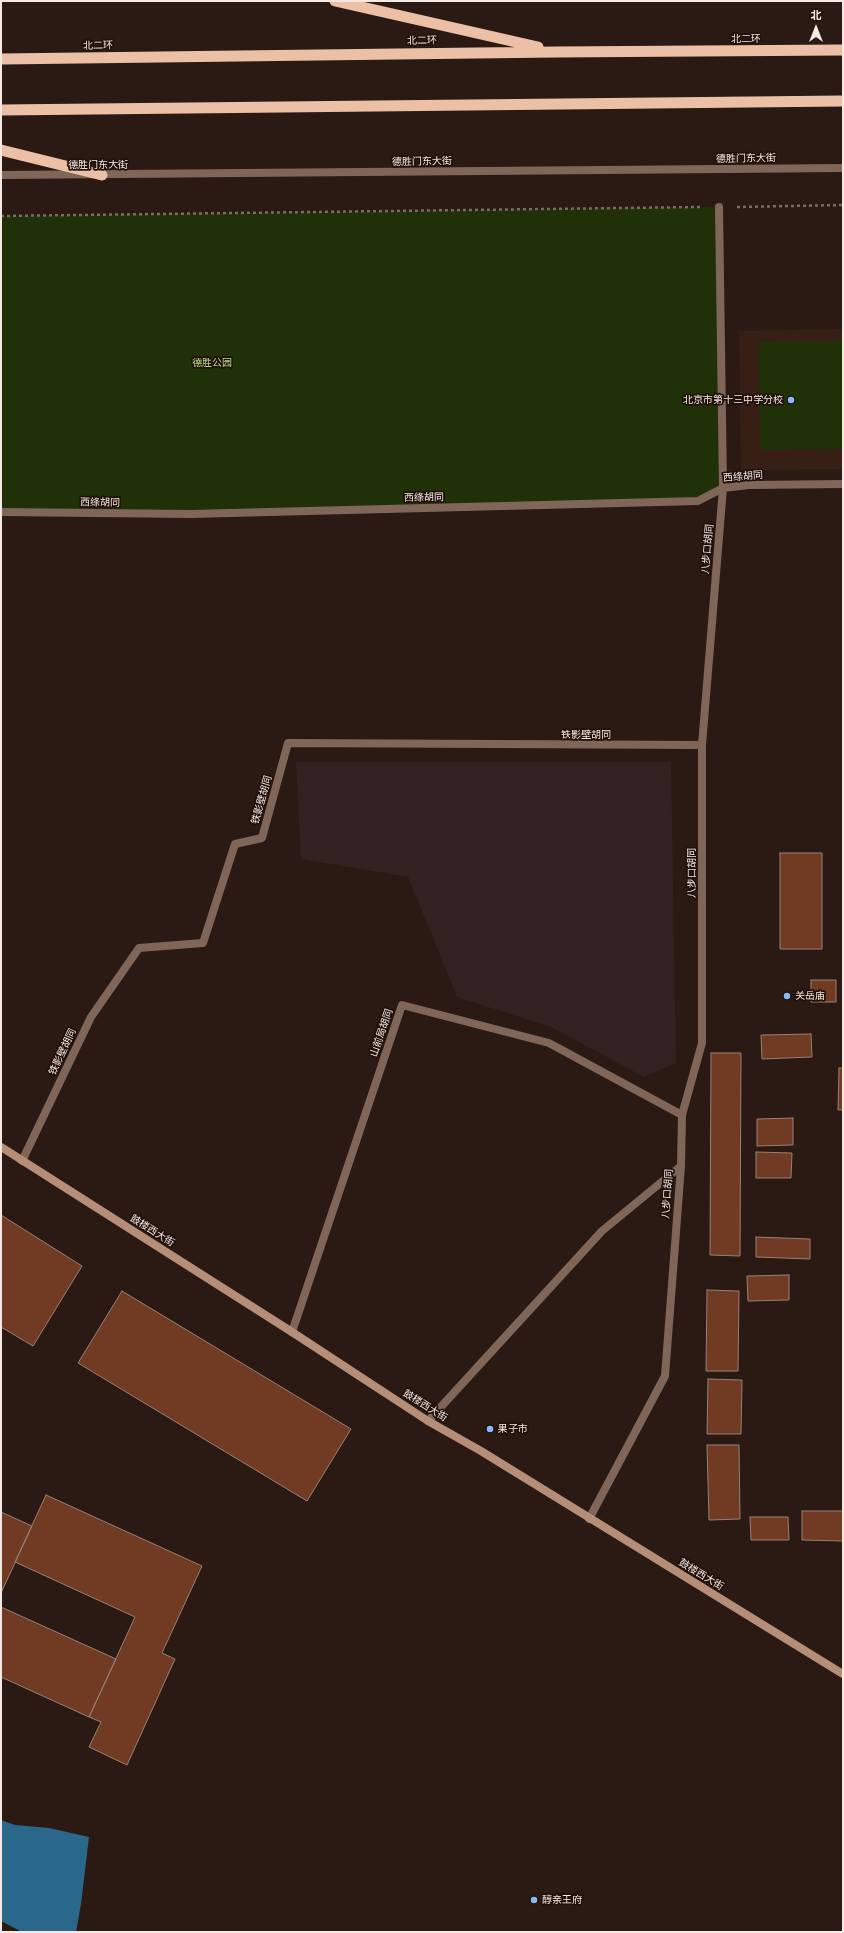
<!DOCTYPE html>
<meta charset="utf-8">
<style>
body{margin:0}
#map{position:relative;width:844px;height:1933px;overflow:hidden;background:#2b1a13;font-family:Signika,"Noto Sans SC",sans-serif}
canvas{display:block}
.frame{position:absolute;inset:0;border:2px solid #f5e9e4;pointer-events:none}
.north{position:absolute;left:796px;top:8px;width:40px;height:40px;-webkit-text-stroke:3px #21110a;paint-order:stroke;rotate:0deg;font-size:11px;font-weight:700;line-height:16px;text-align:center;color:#f5e9e4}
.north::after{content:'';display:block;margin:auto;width:14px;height:18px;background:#f5e9e4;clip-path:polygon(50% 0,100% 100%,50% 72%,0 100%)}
</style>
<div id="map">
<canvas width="844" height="1933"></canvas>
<div class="frame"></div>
<div class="north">北</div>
</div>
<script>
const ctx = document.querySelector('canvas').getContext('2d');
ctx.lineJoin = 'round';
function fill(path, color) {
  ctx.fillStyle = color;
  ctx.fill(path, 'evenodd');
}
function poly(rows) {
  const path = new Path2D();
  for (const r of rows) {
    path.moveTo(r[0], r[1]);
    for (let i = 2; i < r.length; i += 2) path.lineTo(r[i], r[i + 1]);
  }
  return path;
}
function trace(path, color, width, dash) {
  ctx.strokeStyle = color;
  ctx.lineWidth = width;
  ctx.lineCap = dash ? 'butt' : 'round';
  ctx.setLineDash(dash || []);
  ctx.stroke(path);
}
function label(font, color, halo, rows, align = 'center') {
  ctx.font = font + ' Signika,"Noto Sans SC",sans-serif';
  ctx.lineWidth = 3.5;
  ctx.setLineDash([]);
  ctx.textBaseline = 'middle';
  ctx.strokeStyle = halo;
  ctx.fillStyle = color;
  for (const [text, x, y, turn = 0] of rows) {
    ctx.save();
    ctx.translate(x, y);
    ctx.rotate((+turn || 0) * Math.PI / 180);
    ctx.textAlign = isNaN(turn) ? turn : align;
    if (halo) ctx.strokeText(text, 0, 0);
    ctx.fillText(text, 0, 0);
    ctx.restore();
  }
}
fill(poly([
 [296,762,671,762,676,1063,644,1077,551,1027,457,997,408,877,301,859]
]), '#332021');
fill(poly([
 [843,329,843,469,741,470,739,331]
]), '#371f16');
fill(poly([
 [719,207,723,488,698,501,191,514,1,512,1,216],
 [843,341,843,449,760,450,759,342]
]), '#203108');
fill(poly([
 [1,1820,15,1825,49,1828,89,1837,81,1904,76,1932,22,1932,1,1921]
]), '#29688b');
const building = poly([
 [780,853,822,853,822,949,780,949,780,853],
 [811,980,836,980,836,1002,811,1002,811,980],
 [811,1034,812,1057,762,1059,761,1035,811,1034],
 [711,1053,741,1053,740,1256,710,1255,711,1053],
 [839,1068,843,1068,843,1110,838,1110,839,1068],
 [793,1118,793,1145,757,1146,757,1119,793,1118],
 [756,1152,792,1153,791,1178,756,1178,756,1152],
 [1,1215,82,1266,33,1346,1,1327,1,1215],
 [756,1237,810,1239,810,1259,756,1257,756,1237],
 [789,1275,789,1300,748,1301,747,1276,789,1275],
 [707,1290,739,1291,738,1371,706,1371,707,1290],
 [122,1291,351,1429,307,1501,78,1363,122,1291],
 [708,1379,742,1380,741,1434,707,1434,708,1379],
 [707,1445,739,1445,740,1519,709,1520,707,1445],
 [46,1495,202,1566,162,1653,175,1659,127,1765,89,1747,101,1722,89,1717,135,1617,15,1562,46,1495],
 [802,1511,843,1511,843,1541,802,1540,802,1511],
 [1,1512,32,1526,1,1593,1,1512],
 [750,1517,788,1517,789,1540,751,1540,750,1517],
 [1,1607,116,1659,89,1717,1,1677,1,1607]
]);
fill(building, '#713b23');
trace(building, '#978078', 1);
trace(poly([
 [737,207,843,205],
 [1,216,700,207]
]), '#7a6b65', 2.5, [3, 3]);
trace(poly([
 [1,512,191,514,698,501,723,488,749,485,843,484],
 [22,1161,91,1017,139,948,203,943,235,844,262,838,288,743,702,745],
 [292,1332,402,1005,549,1043,682,1115],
 [428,1421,602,1231,681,1166]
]), '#7f6658', 8);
trace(poly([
 [589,1519,665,1376,681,1166,682,1115,702,1043,702,745,723,488,719,207]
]), '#7f6658', 8);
trace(poly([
 [1,175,843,168]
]), '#7f6658', 8);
trace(poly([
 [1,1147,292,1332,428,1421,481,1451,843,1674]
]), '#b68e78', 8);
trace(poly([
 [335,1,538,47],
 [1,59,556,52,843,50],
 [1,110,843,101],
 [1,150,102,175]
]), '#ecc0a6', 11);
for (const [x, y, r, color] of [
 [791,400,4,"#85bbfb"],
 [787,996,4,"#85bbfb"],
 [490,1429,4,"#85bbfb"],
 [534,1900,4,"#85bbfb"]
]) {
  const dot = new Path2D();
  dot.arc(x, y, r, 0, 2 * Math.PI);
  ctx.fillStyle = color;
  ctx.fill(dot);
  trace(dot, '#21110a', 1.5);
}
label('10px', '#f5e9e4', '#21110a', [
 ["北二环",746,39],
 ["北二环",422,41,-1],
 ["北二环",98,46,-1],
 ["德胜门东大街",746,159,-1],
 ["德胜门东大街",422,162,-1],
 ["德胜门东大街",98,165],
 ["西绦胡同",743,477,-5],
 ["西绦胡同",424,498,-1],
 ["西绦胡同",100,503,1],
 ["八步口胡同",708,549,-85],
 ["铁影壁胡同",586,735],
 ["铁影壁胡同",262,800,-74],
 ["八步口胡同",692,873,-90],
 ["山前局胡同",382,1033,-71],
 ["铁影壁胡同",63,1052,-65],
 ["八步口胡同",668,1194,-86],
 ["鼓楼西大街",152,1231,32],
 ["鼓楼西大街",425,1406,32],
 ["鼓楼西大街",701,1575,31]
]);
label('10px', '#b6dd8c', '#21110a', [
 ["德胜公园",212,363]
]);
label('10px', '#f5e9e4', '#21110a', [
 ["北京市第十三中学分校",783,400,"right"],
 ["关岳庙",795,996],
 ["果子市",498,1429],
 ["醇亲王府",542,1900]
], 'left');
</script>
